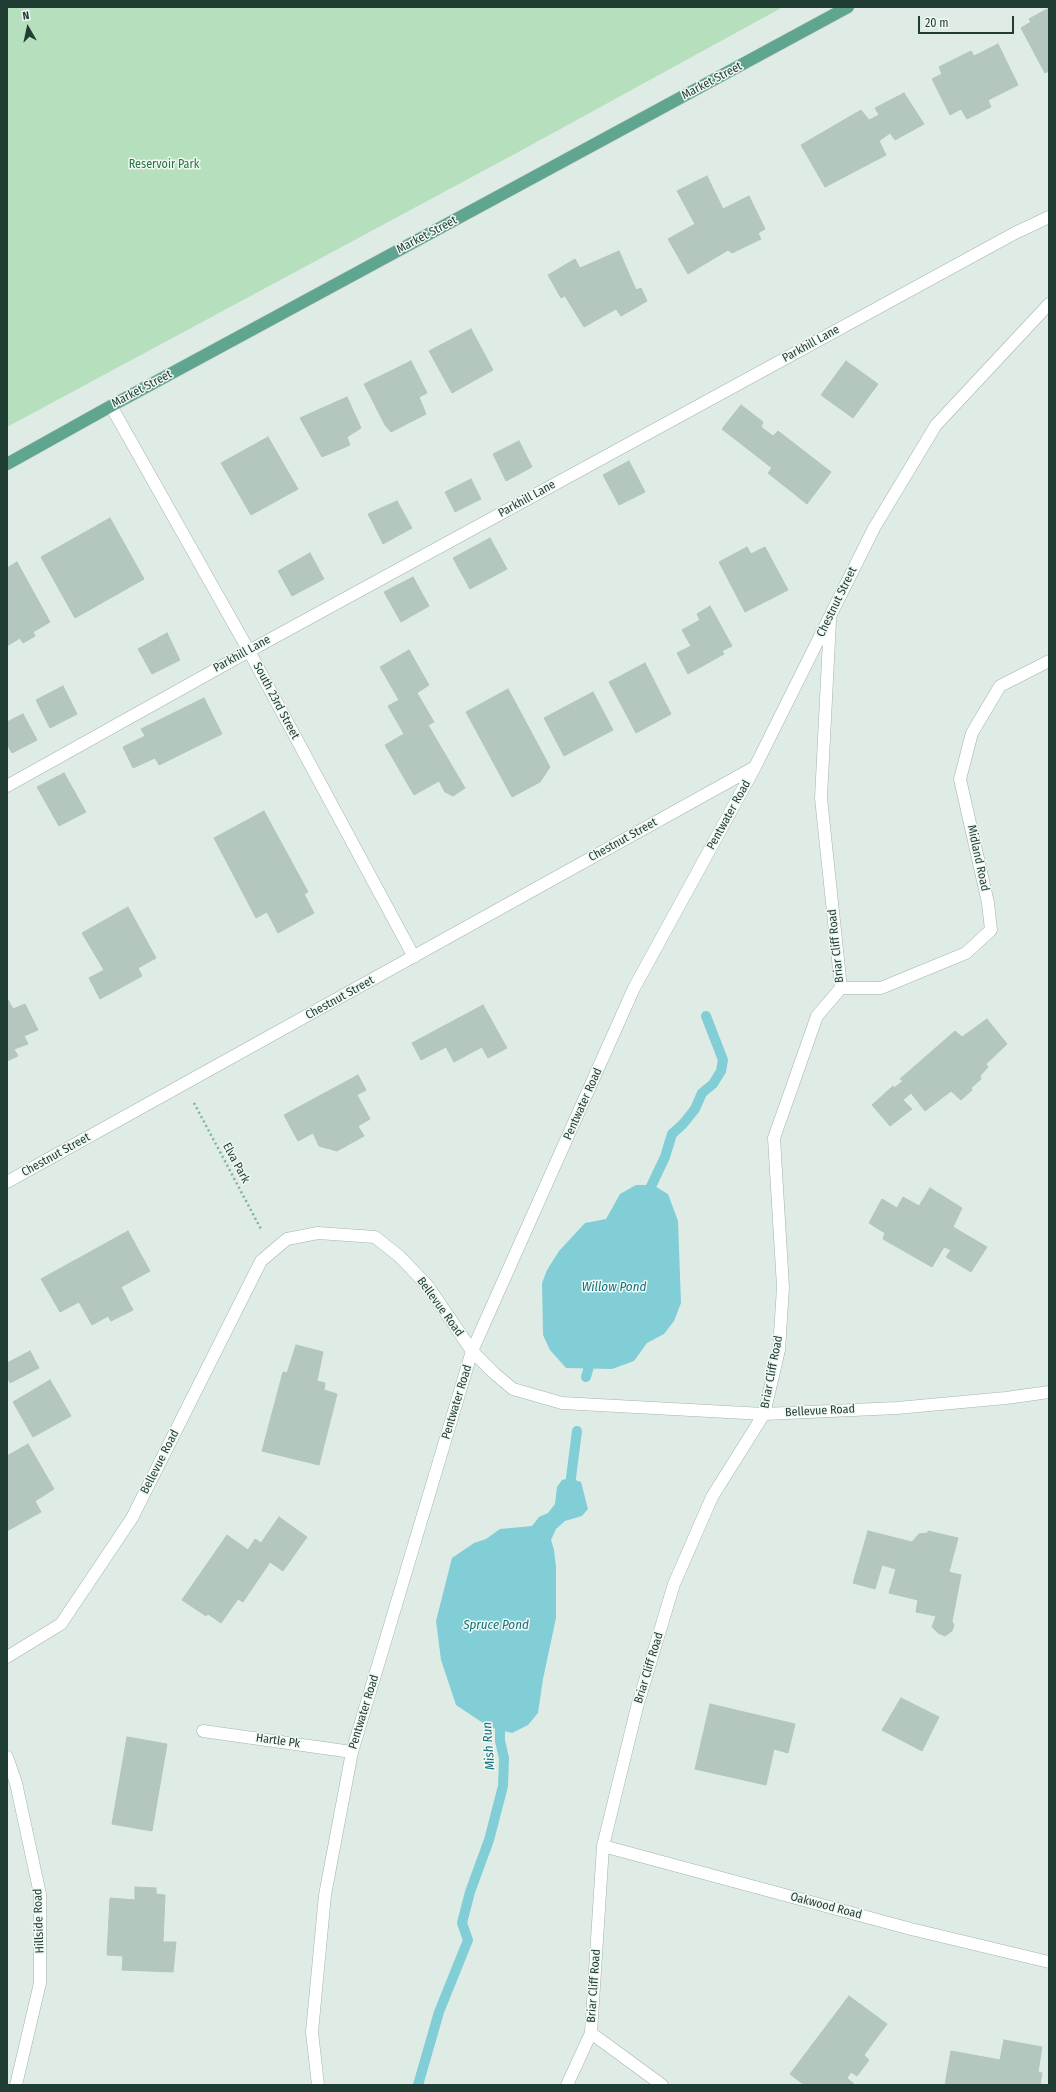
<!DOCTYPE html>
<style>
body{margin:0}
#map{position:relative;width:1056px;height:2092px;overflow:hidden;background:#dfece5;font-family:"Fira Sans Condensed",sans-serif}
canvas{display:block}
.frame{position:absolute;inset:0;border:8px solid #1f3d33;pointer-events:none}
.north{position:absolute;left:8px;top:8px;width:40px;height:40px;-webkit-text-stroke:3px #f0f8f3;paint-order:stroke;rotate:351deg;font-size:11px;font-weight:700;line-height:16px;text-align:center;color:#1f3d33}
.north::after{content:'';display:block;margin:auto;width:14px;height:18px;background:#1f3d33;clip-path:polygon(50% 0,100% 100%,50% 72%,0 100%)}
.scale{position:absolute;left:918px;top:16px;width:96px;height:18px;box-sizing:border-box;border:2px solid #1f3d33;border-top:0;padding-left:5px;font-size:12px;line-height:14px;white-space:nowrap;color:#1f3d33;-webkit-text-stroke:3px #f0f8f3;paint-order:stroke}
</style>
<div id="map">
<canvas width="1056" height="2092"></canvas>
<div class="frame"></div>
<div class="north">N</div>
<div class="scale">20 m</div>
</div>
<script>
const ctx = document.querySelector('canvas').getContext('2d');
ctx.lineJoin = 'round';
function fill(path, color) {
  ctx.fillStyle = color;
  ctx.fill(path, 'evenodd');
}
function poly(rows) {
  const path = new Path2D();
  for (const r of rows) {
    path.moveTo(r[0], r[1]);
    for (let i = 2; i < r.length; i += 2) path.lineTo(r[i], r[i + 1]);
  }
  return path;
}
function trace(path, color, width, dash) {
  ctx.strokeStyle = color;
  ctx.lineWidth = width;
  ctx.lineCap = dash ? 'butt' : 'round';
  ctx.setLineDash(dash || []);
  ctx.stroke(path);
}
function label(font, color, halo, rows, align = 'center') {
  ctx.font = font + ' "Fira Sans Condensed",sans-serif';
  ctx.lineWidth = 3;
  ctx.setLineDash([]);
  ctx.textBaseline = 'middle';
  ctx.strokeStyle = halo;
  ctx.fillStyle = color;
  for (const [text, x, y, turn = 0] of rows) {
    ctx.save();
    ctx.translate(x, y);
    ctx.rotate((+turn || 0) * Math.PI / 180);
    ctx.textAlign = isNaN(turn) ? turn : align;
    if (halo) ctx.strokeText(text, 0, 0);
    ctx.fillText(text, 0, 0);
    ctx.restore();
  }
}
fill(poly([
 [7,7,783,7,522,150,7,427]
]), '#b6dfbe');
fill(poly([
 [636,1185,653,1185,668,1194,678,1221,681,1303,674,1321,664,1334,647,1343,634,1361,612,1369,566,1368,550,1350,543,1335,542,1283,547,1270,559,1251,585,1223,606,1219,620,1194],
 [570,1478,581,1482,588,1509,582,1516,565,1521,556,1529,551,1540,554,1550,556,1567,556,1618,543,1679,538,1713,528,1725,512,1733,489,1727,456,1705,441,1660,436,1621,452,1558,474,1543,486,1539,500,1529,532,1526,539,1517,548,1513,555,1504,557,1487,562,1480]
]), '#82ced6');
trace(poly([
 [646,1197,665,1157,672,1134,683,1124,695,1109,702,1093,713,1084,721,1071,723,1060,706,1016],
 [586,1377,592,1356],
 [569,1493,577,1431],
 [418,2085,439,2012,468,1940,462,1923,470,1892,489,1840,503,1786,504,1758,500,1741,500,1716]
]), '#82ced6', 10);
const building = poly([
 [1049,8,1049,71,1045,73,1021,28,1031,22,1029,19,1049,8],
 [998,44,1018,85,988,100,991,107,967,119,961,109,950,115,932,79,942,74,939,67,971,51,974,56,998,44],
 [904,93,924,124,895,140,890,133,879,141,886,155,825,187,801,145,861,110,869,120,879,115,875,108,904,93],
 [707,176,723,209,749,196,765,229,758,233,761,239,732,253,728,250,688,274,668,239,695,224,677,191,707,176],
 [619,251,636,290,641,288,647,301,621,316,616,309,584,327,565,296,561,298,548,275,575,259,580,268,619,251],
 [471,329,493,370,452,393,429,351,471,329],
 [411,361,427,393,419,397,426,414,391,432,385,425,364,384,411,361],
 [846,361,878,384,853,418,821,395,846,361],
 [347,397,361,428,347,437,350,445,322,457,300,418,347,397],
 [741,405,763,422,761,427,773,436,778,431,831,472,807,504,768,473,772,468,722,429,741,405],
 [268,437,298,489,251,515,221,463,268,437],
 [519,441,532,467,506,481,493,454,519,441],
 [629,461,645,492,619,505,603,475,629,461],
 [471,479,481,499,455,512,445,492,471,479],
 [397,501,412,528,383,544,368,514,397,501],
 [110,518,144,579,75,618,41,557,110,518],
 [490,538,507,569,470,589,453,558,490,538],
 [747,547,751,554,765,547,788,590,745,612,719,562,747,547],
 [310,553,324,579,292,596,278,571,310,553],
 [17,562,50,622,33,632,35,636,23,643,20,638,7,646,7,568,17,562],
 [413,577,429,606,401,622,384,592,413,577],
 [710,606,732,646,722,651,724,654,688,674,677,653,691,646,682,630,700,620,697,614,710,606],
 [167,633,180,660,152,674,138,649,167,633],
 [409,650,429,685,417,693,434,722,428,725,465,788,453,796,445,792,439,781,414,795,385,745,404,734,388,706,399,700,380,667,409,650],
 [645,663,671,714,636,733,609,682,645,663],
 [63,686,77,714,50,728,36,700,63,686],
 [508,689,550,767,540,782,512,797,466,712,508,689],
 [593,692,613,730,564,756,544,718,593,692],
 [204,698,222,734,159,765,155,758,133,768,123,747,145,736,141,729,204,698],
 [23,714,37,740,12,753,7,744,7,722,23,714],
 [64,773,86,812,59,826,37,787,64,773],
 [264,811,308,892,304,894,314,913,278,933,267,912,256,918,255,916,214,838,264,811],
 [128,907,156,958,138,968,142,976,100,999,89,978,104,970,82,933,128,907],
 [7,998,13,1009,25,1004,38,1030,24,1036,28,1044,14,1049,18,1056,7,1061,7,998],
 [483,1005,507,1048,488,1058,482,1047,454,1062,446,1047,421,1060,412,1043,483,1005],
 [987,1019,1007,1044,986,1064,988,1067,980,1076,981,1079,971,1088,972,1090,961,1100,951,1091,925,1111,911,1093,903,1100,912,1109,890,1126,872,1105,893,1086,894,1088,903,1081,900,1079,955,1031,962,1037,987,1019],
 [358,1075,366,1090,357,1095,370,1119,358,1126,364,1136,337,1151,319,1146,313,1133,298,1141,284,1115,358,1075],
 [930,1188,962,1208,953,1227,987,1247,971,1272,946,1257,951,1250,944,1247,932,1267,883,1239,885,1233,869,1223,882,1199,897,1208,903,1197,919,1206,930,1188],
 [128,1231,150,1271,121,1287,133,1310,111,1321,108,1316,92,1325,79,1302,60,1312,41,1279,128,1231],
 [296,1345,323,1352,317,1381,325,1383,324,1390,337,1394,319,1465,262,1451,283,1372,287,1373,296,1345],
 [30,1351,39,1368,10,1383,7,1376,7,1363,30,1351],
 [50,1380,71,1416,33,1437,13,1402,50,1380],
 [28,1444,54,1489,35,1501,41,1512,7,1531,7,1456,28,1444],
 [279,1517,307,1537,283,1571,270,1562,243,1602,238,1599,221,1623,208,1614,206,1616,182,1600,227,1535,248,1550,255,1539,261,1543,279,1517],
 [868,1531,912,1542,919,1534,928,1533,928,1531,958,1538,949,1572,961,1575,952,1621,954,1625,952,1631,945,1636,938,1633,932,1627,936,1616,916,1612,918,1600,889,1593,896,1569,882,1565,875,1589,853,1583,868,1531],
 [901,1698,939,1717,922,1751,882,1730,901,1698],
 [710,1704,795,1724,788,1753,774,1749,766,1785,695,1769,710,1704],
 [127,1737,167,1744,152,1831,112,1824,127,1737],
 [135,1887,156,1888,156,1894,165,1895,163,1942,176,1942,173,1972,122,1970,123,1956,107,1955,110,1898,135,1900,135,1887],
 [849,1996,887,2024,864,2055,869,2060,857,2076,851,2072,847,2078,855,2085,804,2085,790,2074,849,1996],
 [1004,2040,1042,2047,1038,2072,1042,2073,1040,2085,945,2085,951,2051,1000,2060,1004,2040]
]);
fill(building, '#b4c7be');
trace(building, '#b1c6bc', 1);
const minor = poly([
 [111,406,249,651,414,957],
 [7,786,249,651,1015,233,1049,217],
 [841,988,881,988,966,953,991,930,988,903,960,779,972,733,1000,686,1049,661],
 [7,1182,755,767],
 [7,1657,61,1624,132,1518,261,1261,287,1239,318,1233,375,1237,399,1256,427,1285,472,1351,495,1374,513,1389,562,1403,764,1414,897,1408,1006,1398,1049,1392],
 [203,1731,352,1752],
 [7,1757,16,1783,40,1894,40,1983,16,2085],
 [603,1846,911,1929,1049,1962],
 [591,2033,662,2085],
 [318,2085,312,2032,325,1895,352,1752,472,1351,634,988,755,767,874,528,936,425,1049,304],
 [567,2085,591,2033,603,1846,637,1707,674,1584,712,1497,764,1414,779,1350,783,1287,774,1138,817,1016,841,988,821,798,830,620]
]);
const primary = poly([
 [7,464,111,406,848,7]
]);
trace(minor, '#a2b4ac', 13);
trace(primary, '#c0c9c6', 13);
trace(poly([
 [194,1103,262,1231]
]), '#7db29e', 2.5, [2, 3]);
trace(minor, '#fff', 12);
trace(primary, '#60a58f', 12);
label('12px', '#1f3d33', '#f0f8f3', [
 ["Market Street",712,81,-28],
 ["Market Street",427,235,-28],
 ["Parkhill Lane",811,344,-29],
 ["Market Street",142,389,-28],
 ["Parkhill Lane",527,499,-29],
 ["Chestnut Street",837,602,-64],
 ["Parkhill Lane",242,654,-29],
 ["South 23rd Street",276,701,62],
 ["Pentwater Road",729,815,-61],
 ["Chestnut Street",623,840,-29],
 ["Midland Road",978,858,78],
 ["Briar Cliff Road",836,946,-96],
 ["Chestnut Street",340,998,-29],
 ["Pentwater Road",583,1104,-66],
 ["Chestnut Street",56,1155,-29],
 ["Elva Park",236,1163,62],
 ["Bellevue Road",440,1307,54],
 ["Briar Cliff Road",772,1372,-79],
 ["Pentwater Road",457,1402,-73],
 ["Bellevue Road",820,1411,-3],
 ["Bellevue Road",160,1462,-63],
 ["Briar Cliff Road",649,1668,-73],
 ["Pentwater Road",364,1712,-73],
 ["Hartle Pk",278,1741,8],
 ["Oakwood Road",826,1906,15],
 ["Hillside Road",39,1921,-92],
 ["Briar Cliff Road",594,1986,-86]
]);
label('12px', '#267740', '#f0f8f3', [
 ["Reservoir Park",164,165]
]);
label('italic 13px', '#15727d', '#f0f8f3', [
 ["Willow Pond",614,1287],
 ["Spruce Pond",496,1625],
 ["Mish Run",489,1746,-94]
]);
</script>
